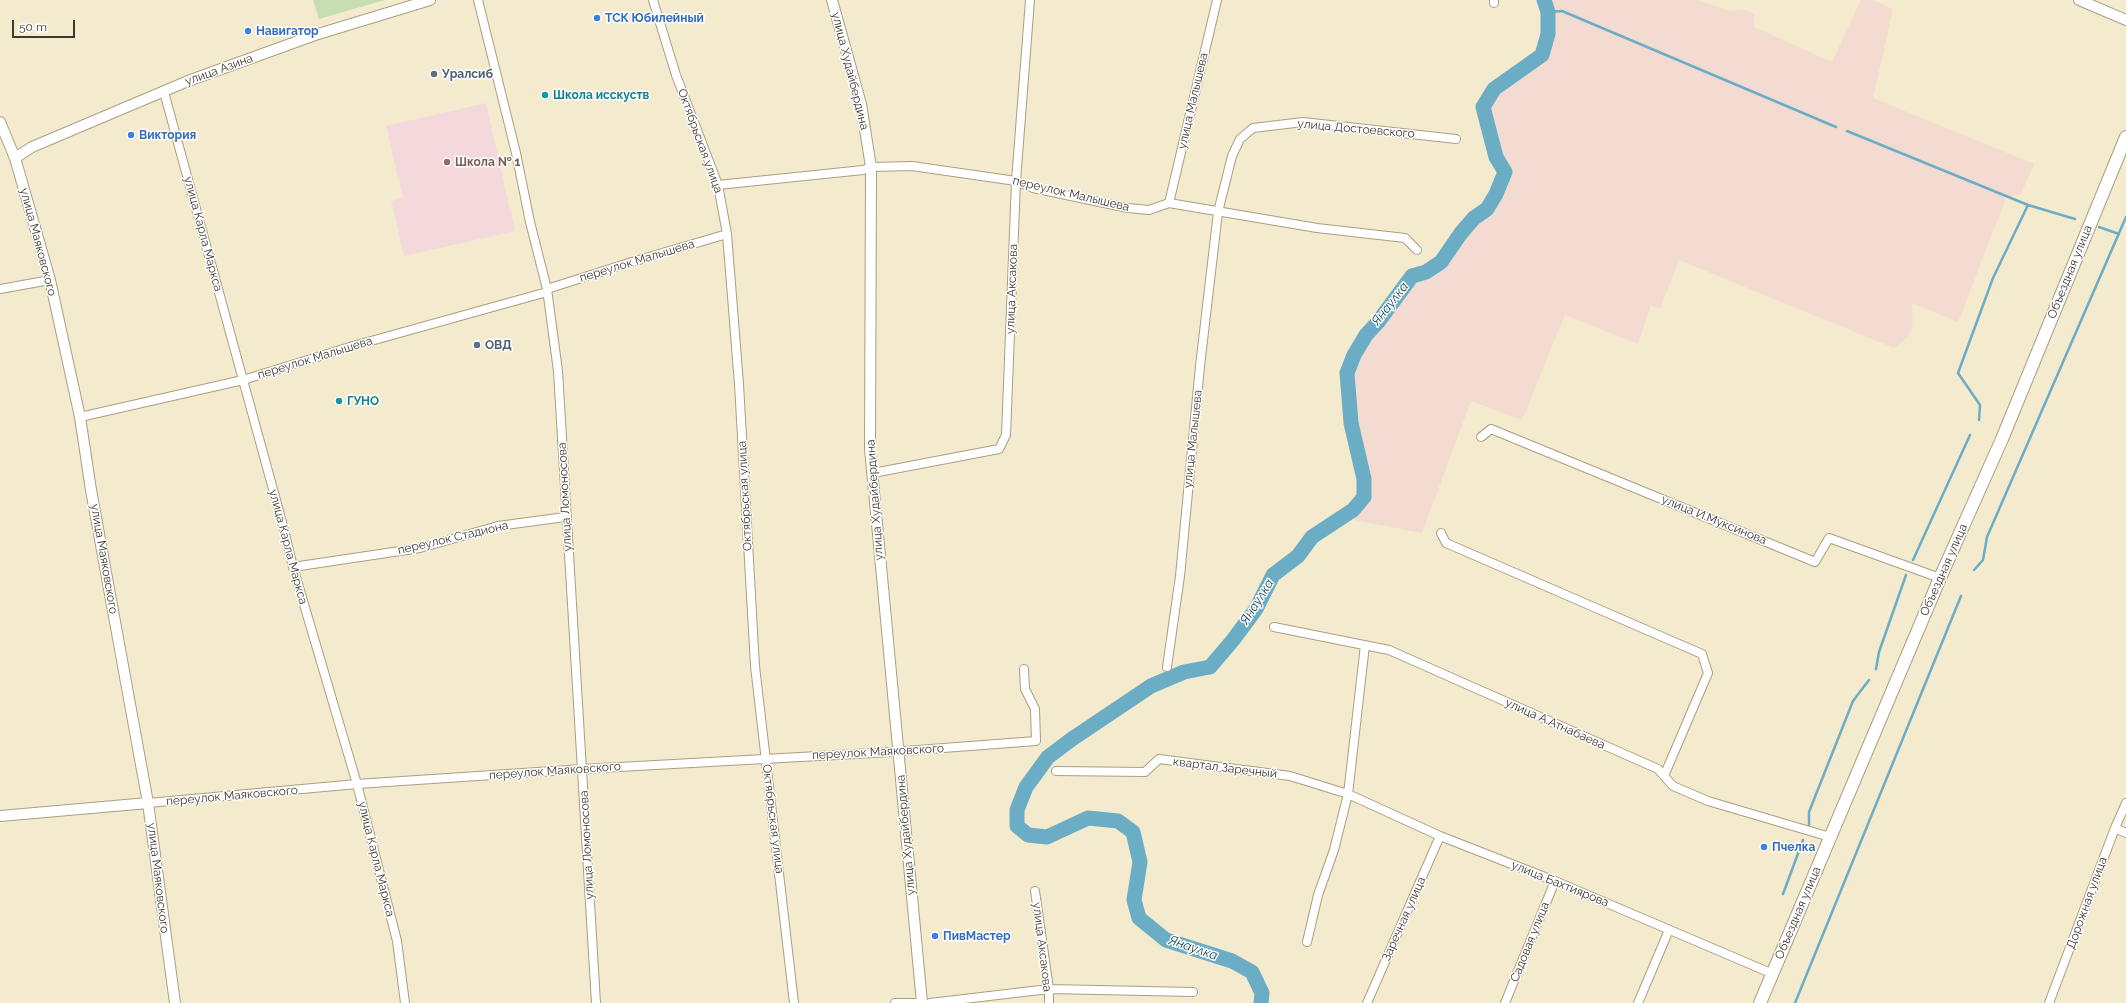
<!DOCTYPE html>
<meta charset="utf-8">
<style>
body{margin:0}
#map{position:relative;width:2126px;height:1003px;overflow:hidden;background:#f4eacd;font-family:Raleway,sans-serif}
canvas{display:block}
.scale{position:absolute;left:12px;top:20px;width:63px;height:18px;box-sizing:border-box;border:2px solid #3d392e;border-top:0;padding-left:5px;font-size:12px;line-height:14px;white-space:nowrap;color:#3d392e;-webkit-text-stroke:3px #fff;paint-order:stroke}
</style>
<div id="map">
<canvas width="2126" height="1003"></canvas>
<div class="scale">50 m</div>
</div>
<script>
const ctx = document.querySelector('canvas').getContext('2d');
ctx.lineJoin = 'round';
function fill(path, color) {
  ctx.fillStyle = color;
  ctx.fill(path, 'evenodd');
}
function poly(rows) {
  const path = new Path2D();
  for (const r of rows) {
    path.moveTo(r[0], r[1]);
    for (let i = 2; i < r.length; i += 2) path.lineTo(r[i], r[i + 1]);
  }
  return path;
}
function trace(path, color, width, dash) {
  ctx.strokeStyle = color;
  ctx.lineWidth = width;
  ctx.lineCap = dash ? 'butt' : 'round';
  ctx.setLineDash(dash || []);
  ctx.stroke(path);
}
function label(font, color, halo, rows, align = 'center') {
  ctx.font = font + ' Raleway,sans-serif';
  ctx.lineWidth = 3;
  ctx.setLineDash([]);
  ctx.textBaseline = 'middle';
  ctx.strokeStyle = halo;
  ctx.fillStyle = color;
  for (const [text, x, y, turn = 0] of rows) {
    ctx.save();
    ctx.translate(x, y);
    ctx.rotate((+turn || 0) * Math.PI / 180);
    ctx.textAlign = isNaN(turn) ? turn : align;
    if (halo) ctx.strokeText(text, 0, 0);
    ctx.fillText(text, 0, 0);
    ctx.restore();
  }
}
fill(poly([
 [1544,0,1698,0,1729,11,1745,10,1754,14,1754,27,1832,62,1861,0,1873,0,1893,9,1873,98,2034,164,2021,194,2006,198,1958,322,1912,303,1913,326,1908,337,1894,348,1679,260,1660,309,1651,305,1638,344,1565,315,1522,420,1471,401,1422,533,1354,520,1353,510,1364,497,1364,479,1351,423,1347,373,1354,355,1366,335,1378,322,1412,276,1426,272,1441,262,1461,233,1474,218,1487,209,1496,194,1505,172,1496,157,1483,107,1494,89,1542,55,1548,34,1548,12]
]), '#f3dbd1');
fill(poly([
 [486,103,515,231,404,256,391,201,403,198,386,126]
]), '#f4d9dc');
fill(poly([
 [313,0,385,0,319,19]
]), '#c8deb2');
trace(poly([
 [1548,12,1562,11,1836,127],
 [1847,131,2028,205,2075,219],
 [2099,227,2119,234],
 [1979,420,1980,405,1958,373,1993,278,2028,205],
 [1913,560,1970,435],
 [1974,570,1983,560,1987,537,2126,217],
 [1876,669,1879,652,1906,575],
 [1809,825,1809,812,1853,701,1869,680],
 [1783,894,1803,840],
 [1795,1003,1961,596]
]), '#6cadc6', 2.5);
trace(poly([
 [1261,1003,1262,993,1252,972,1232,961,1166,940,1139,918,1134,900,1140,862,1133,832,1118,821,1088,818,1047,837,1028,835,1017,826,1017,810,1026,787,1048,757,1072,739,1151,686,1184,672,1210,667,1233,640,1256,609,1273,575,1298,556,1312,537,1353,510,1364,497,1364,479,1351,423,1347,373,1354,355,1366,335,1378,322,1412,276,1426,272,1441,262,1461,233,1474,218,1487,209,1496,194,1505,172,1496,157,1483,107,1494,89,1542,55,1548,34,1548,12,1544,0]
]), '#6cadc6', 15);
const minor = poly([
 [478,0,516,153,530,222,547,289,558,371,596,1003],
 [653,0,676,75,718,185,727,234,739,384,755,666,794,1003],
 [1494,3,1494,0],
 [164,92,282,522,293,567,357,784,397,941,405,1003],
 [718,185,863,170,871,167,912,166,1016,181,1033,188,1128,208,1149,210,1169,203,1317,228,1405,238,1417,250],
 [1169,203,1217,0],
 [0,289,50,280],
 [547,289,632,262,727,234],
 [80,417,243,380,353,346,547,292],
 [1481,437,1491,429,1815,562,1829,538,1940,578],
 [873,473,999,449,1006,435,1016,181,1030,0],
 [1441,533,1446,543,1702,654,1708,673,1664,776],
 [293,567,420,548,498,526,565,517],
 [1274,627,1389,650,1658,769,1673,786,1708,801,1830,837],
 [1167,667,1180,576,1200,366,1218,212,1232,156,1240,139,1253,128,1303,122,1456,139],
 [1056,771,1145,772,1159,759,1290,776,1348,794,1440,836,1555,881,1773,974],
 [148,803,357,784,583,769,891,752,1036,741,1035,709,1025,689,1024,669],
 [2115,828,2126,833],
 [1035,891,1049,989,1049,1003],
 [1307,942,1318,895,1334,850,1348,794,1365,645],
 [895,1003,919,1003],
 [930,1003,1049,989,1193,992],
 [1367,1003,1440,836],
 [1505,1003,1555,881],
 [1638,1003,1669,930],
 [2049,1003,2115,828,2126,803]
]);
const tertiary = poly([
 [832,0,861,104,871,167,870,449,922,1003],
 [2079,0,2126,20],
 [0,122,15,158,50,280,80,417,91,490,148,803,175,1003],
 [15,158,32,147,188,81,315,35,430,0],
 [0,816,148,803]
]);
const secondary = poly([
 [1760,1003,1940,578,2002,439,2126,137]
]);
trace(minor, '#a99f84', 10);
trace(tertiary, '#a99f84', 12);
trace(secondary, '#a99f84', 14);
trace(minor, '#fff', 8);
trace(tertiary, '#fff', 10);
trace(secondary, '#fff', 12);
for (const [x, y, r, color] of [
 [597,18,4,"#3f7fe0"],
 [248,31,4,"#3f7fe0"],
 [434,74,4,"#5c6f8a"],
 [545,95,4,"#0f9aa8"],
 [131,135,4,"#3f7fe0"],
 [447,162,4,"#8d6e63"],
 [477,345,4,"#5c6f8a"],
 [339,401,4,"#0f9aa8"],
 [1764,847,4,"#3f7fe0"],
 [935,936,4,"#3f7fe0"]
]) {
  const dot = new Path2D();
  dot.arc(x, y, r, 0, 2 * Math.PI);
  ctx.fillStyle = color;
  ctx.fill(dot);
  trace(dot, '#fff', 1.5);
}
label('bold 12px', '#366cbe', '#fff', [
 ["ТСК Юбилейный",605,18],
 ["Навигатор",256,31],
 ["Виктория",139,135],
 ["Пчелка",1772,847],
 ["ПивМастер",943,936]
], 'left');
label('12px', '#3d392e', '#fff', [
 ["улица Азина",219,70,-20],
 ["улица Худайбердина",850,71,76],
 ["улица Малышева",1193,101,-77],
 ["улица Достоевского",1356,129,5],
 ["Октябрьская улица",700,141,70],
 ["переулок Малышева",1071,194,13],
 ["улица Карла Маркса",203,234,75],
 ["улица Маяковского",38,242,75],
 ["переулок Малышева",637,261,-17],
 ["Объездная улица",2070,272,-68],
 ["улица Аксакова",1012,289,-88],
 ["переулок Малышева",315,358,-17],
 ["улица Малышева",1193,439,-84],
 ["Октябрьская улица",745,496,-93],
 ["улица Ломоносова",565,497,-93],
 ["улица Худайбердина",875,500,-94],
 ["улица И.Муксинова",1714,520,22],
 ["переулок Стадиона",453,538,-13],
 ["улица Карла Маркса",288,547,75],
 ["улица Маяковского",104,559,80],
 ["Объездная улица",1944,570,-66],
 ["улица А.Атнабаева",1555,724,24],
 ["переулок Маяковского",878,752,-3],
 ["квартал Заречный",1225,768,7],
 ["переулок Маяковского",555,771,-4],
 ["переулок Маяковского",232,796,-5],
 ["Октябрьская улица",773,819,83],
 ["улица Худайбердина",906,835,-95],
 ["улица Ломоносова",587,845,-93],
 ["улица Карла Маркса",376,859,76],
 ["улица Маяковского",158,878,83],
 ["улица Бахтиярова",1560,884,22],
 ["Дорожная улица",2087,903,-70],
 ["Объездная улица",1798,913,-67],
 ["Заречная улица",1404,919,-66],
 ["Садовая улица",1530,942,-68],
 ["улица Аксакова",1042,947,83]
]);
label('bold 12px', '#4e5e75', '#fff', [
 ["Уралсиб",442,74],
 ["ОВД",485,345]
], 'left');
label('bold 12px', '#0d838f', '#fff', [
 ["Школа исскуств",553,95],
 ["ГУНО",347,401]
], 'left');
label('bold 12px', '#785e54', '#fff', [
 ["Школа № 1",455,162]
], 'left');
label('italic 13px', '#10485b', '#fff', [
 ["Янаулка",1390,304,-52],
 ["Янаулка",1257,602,-58],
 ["Янаулка",1193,948,19]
]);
</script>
